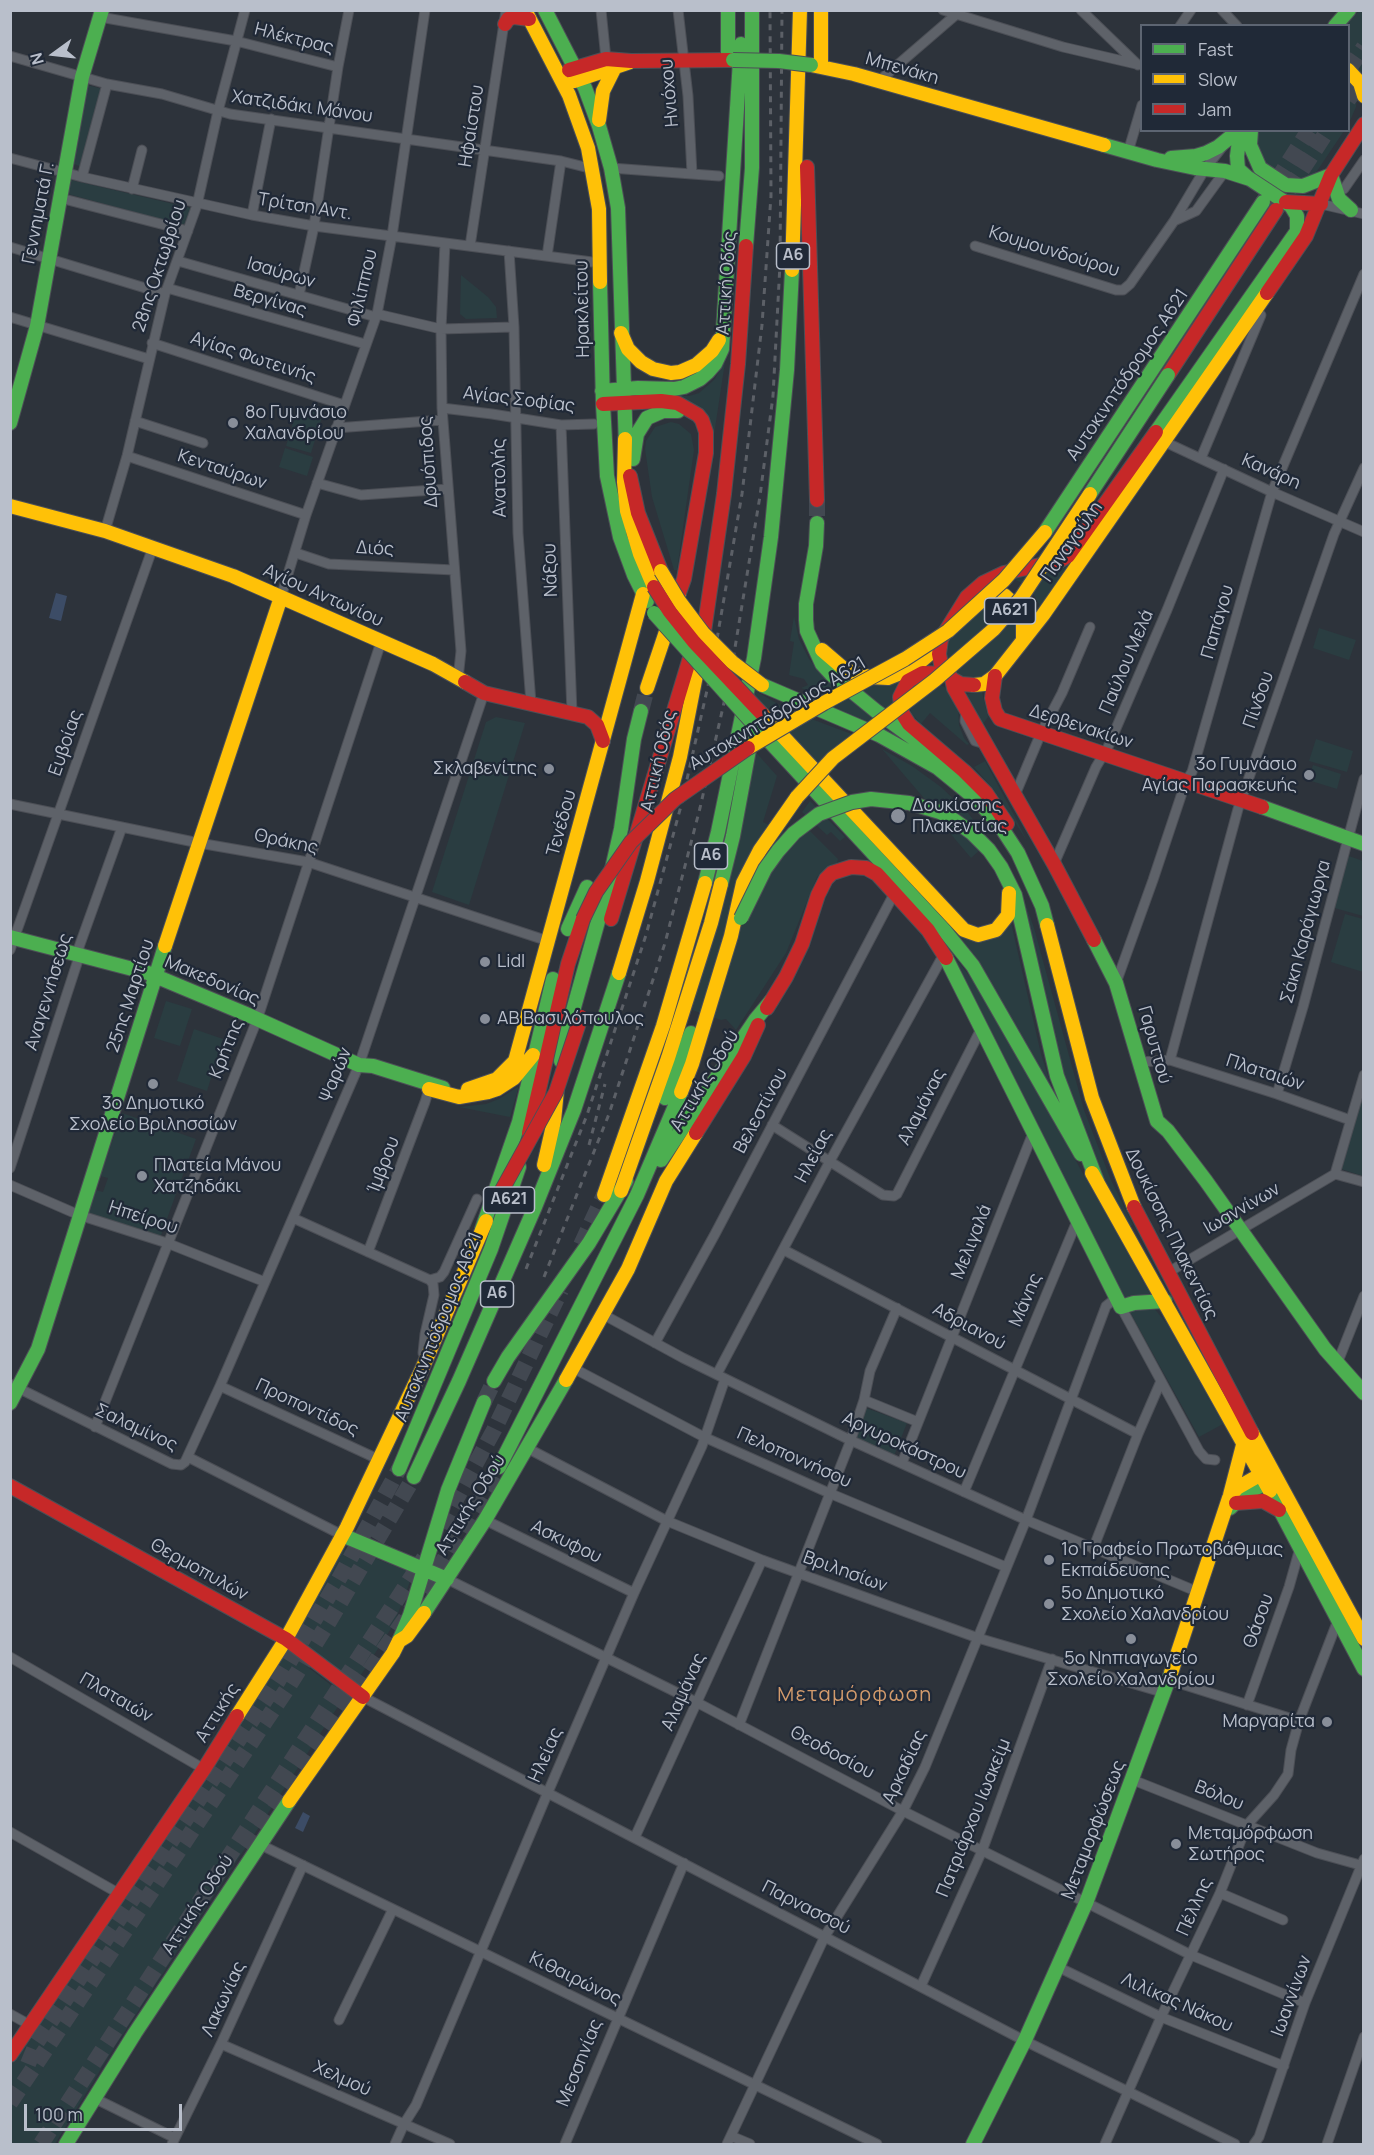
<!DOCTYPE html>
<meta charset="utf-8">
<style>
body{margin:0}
#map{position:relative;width:1374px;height:2155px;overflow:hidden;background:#2d333b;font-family:Manrope,sans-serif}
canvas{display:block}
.frame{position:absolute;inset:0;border:12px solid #b9bfcb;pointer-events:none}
.legend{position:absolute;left:1140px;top:24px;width:210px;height:108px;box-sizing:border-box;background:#202937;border:2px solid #5d6572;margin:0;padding:8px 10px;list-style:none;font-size:18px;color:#b9bfcb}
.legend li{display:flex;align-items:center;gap:12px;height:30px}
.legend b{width:30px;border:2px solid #5d6572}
.north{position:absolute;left:24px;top:24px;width:60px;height:60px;-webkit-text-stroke:4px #202937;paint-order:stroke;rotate:255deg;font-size:16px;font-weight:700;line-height:24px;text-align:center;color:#b9bfcb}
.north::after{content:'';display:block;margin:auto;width:21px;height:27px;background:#b9bfcb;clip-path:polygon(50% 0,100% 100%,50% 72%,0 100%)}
.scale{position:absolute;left:24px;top:2104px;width:158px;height:27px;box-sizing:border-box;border:3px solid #b9bfcb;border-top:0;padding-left:8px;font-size:18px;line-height:21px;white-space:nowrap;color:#b9bfcb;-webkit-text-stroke:4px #202937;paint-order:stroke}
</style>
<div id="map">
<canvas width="1374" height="2155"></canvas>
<div class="frame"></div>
<ul class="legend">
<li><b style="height:8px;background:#4caf50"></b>Fast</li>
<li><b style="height:8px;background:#ffc107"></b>Slow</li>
<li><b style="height:8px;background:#c62828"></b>Jam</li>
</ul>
<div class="north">N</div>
<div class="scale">100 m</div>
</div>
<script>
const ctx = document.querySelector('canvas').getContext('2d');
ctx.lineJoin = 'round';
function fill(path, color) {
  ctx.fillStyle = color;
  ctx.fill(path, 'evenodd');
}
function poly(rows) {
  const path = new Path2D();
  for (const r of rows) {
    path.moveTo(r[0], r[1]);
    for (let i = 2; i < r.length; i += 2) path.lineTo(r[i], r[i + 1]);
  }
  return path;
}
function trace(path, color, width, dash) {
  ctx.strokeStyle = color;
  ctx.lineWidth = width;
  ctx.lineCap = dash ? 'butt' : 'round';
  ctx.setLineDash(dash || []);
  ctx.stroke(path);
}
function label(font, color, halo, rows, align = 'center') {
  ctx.font = font + ' Manrope,sans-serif';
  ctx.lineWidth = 4.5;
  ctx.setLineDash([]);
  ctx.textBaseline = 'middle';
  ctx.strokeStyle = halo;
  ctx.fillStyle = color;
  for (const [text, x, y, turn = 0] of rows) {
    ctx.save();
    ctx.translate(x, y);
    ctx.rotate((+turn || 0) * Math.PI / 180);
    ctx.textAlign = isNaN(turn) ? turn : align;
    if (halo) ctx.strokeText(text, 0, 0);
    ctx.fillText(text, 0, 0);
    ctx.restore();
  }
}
fill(poly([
 [1359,11,1363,11,1363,76,1349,63,1348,26,1344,26],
 [1349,80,1353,86,1357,97,1356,107,1349,123],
 [87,85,103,89,82,167,74,164],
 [1260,131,1344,131,1315,174,1308,178,1295,180,1288,178,1261,160,1254,139],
 [71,180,191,208,185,226,68,194],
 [461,275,488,297,496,307,497,318,466,319,460,314],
 [725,362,714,435,672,395,689,396,699,393,714,380],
 [298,406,323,414,311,453,286,446],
 [671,422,679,424,691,434,694,450,677,570,674,570,652,497,645,449,646,441,655,427],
 [285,448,313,457,307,476,279,467],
 [1075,560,1040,611,1039,604,1032,592,1022,583,1009,577,1033,576,1060,570],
 [986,595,1006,601,1018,617,1017,639,992,671,983,676,974,679,964,678,954,674,947,664,947,642,950,634],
 [794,616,799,639,809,659,817,668,909,745,876,726,820,703,825,697,801,688,808,685,804,679,789,675,794,642,790,641],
 [1319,628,1356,640,1349,660,1313,648],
 [728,675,790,711,857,736,816,768],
 [911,675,900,727,845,678],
 [935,682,950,690,958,705,959,725,964,738,969,744,967,745,930,713,921,724,912,714,909,707],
 [982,692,988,717,981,727,965,694],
 [496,717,525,723,469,905,432,892,486,722],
 [1316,739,1353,751,1347,772,1309,761],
 [753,749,777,776,763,822,789,835,801,822,838,859,837,863,828,866,817,877,786,953,736,1030,726,1019,721,1020,692,1010],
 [882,749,912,766,941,787,968,813,990,841,971,858,949,832,951,830],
 [985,761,1014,815,1027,841,994,790,974,767],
 [1313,765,1341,774,1337,789,1308,780],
 [810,801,845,837,840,841,831,832,827,835,802,812],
 [1346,855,1363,861,1363,916,1331,907],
 [1023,896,1034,928,1084,1110,1111,1180,1133,1225,1128,1228,1076,1126],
 [1345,914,1363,919,1363,972,1331,962],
 [1010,918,1041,1054,1059,1111,950,930,963,938],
 [954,956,974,982,994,1014,1149,1292,1150,1296,1126,1298,1120,1292,951,958],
 [166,1001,192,1009,180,1046,154,1038],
 [194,1029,223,1039,207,1091,177,1081],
 [519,1086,510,1117,459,1107,486,1104,499,1099],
 [1363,1086,1363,1176,1341,1169],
 [122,1113,196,1139,160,1238,87,1213,95,1190,103,1192,108,1178,100,1176],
 [1153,1307,1167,1324,1223,1424,1199,1437,1131,1314,1131,1309],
 [866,1408,907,1423,894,1456,855,1439],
 [346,1549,351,1549,408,1571,411,1579,394,1624,359,1678,353,1681,301,1640,297,1632,342,1552],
 [286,1650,345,1696,112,2051,55,2144,11,2144,11,2065,130,1888,197,1794]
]), '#2a3d41');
fill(poly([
 [56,593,67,596,61,621,49,618],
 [303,1812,310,1816,303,1832,295,1828]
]), '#3c4c66');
trace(poly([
 [1348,70,1364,47],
 [1348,100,1364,77],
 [1263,202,1309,130],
 [1276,210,1328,130],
 [817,500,817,523],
 [641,711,647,688],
 [581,1245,604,1195],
 [484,1402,494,1381],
 [441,1527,494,1430,561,1290],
 [247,1849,431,1581,499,1467],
 [28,2064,37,2042,278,1681,340,1577,399,1469],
 [10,2103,287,1689,330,1620,414,1477],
 [41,2144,424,1558]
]), '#424851', 16, [16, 8]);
const street = poly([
 [601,10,606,59],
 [678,10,688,96,692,174],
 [943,10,1063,47,1136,64],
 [1081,10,1138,65],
 [1222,10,1237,26],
 [100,17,236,41,338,67],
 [1180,26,1191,10],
 [10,56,107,84,162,94,230,114,561,161,593,169],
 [879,81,959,12],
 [1128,152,1142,105],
 [10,158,82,177,252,215,314,226,600,263],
 [611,168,719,176],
 [82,177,107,84],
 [132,189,142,150],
 [1344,189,1364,160],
 [60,198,188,231],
 [1321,204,1364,214],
 [252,215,271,119],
 [1174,221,1196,211,1225,171],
 [445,243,441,329,442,408,461,651,458,679],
 [470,246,506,10],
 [975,246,1116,290,1123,290,1130,284,1174,221,1205,169,1223,146],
 [10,247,165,294],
 [509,251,514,327,518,533,531,703],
 [547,256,561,161],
 [178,261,376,317],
 [167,288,365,344],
 [299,295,314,226,338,67,349,10],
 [377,314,441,329,514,327],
 [10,317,149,359],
 [152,343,344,405],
 [442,408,492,414,561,425,594,424],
 [135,421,203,443],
 [561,425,572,713],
 [336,428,442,420],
 [1165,442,1272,492,1364,532],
 [127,456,306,515],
 [1201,458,1261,315],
 [317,483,361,495,448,489],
 [105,531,127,456,165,294,197,205,218,111,245,10],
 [296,553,329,564,454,570],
 [281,597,306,515,377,314,392,236,425,10],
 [966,710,965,721,975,741,985,744],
 [1015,795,1041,733,1062,693,1090,627],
 [10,804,199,843,308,862,548,941],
 [1054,864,1096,767,1108,747,1167,610,1224,469],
 [10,950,153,547],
 [1116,983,1153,880,1186,781,1192,772,1272,492,1364,274],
 [1170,1060,1277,1094,1350,1120],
 [1141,1062,1170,1060,1238,809,1334,534,1364,468],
 [1277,1094,1303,1007,1364,779],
 [772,1125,883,1195,894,1196,897,1194,981,1029],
 [10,1168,80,954,79,947,122,827],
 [1335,1174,1364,1075],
 [1335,1174,1364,1182],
 [10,1185,79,1215,167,1243,265,1282],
 [293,1218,430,1280],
 [784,1250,1138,1434],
 [368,1252,425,1102,429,1089,426,1088],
 [1167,1273,1335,1174],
 [430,1280,440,1277,444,1272,477,1199],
 [1121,1307,1199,1451,1206,1459,1215,1460],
 [604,1315,683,1358,850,1440,1026,1520,1198,1592],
 [655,1343,715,1234,895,892],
 [423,1353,425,1334,434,1295,433,1284,430,1280],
 [1337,1364,1364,1296],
 [573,1368,704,1437,829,1493,1006,1567],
 [717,1374,830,1161,944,954],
 [10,1384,172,1464,181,1465,185,1462,220,1386,359,1065,484,693],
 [220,1386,380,1460],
 [864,1400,918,1422],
 [95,1427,257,1020,381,642],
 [527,1448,667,1521,762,1560,978,1638,1165,1693],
 [188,1457,342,1535],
 [902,1463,1033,1133],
 [964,1492,1077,1221],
 [485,1520,634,1593],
 [1093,1549,1138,1434,1161,1381],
 [447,1579,698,1703,903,1811,1191,1955,1305,2003],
 [10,1657,204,1769],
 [1169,1680,1299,1721],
 [363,1697,1027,2042,1235,2144],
 [1247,1705,1289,1587,1300,1548],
 [739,1725,849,1445,864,1400,870,1371,897,1308],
 [1133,1780,1317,1853,1360,1865],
 [10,1832,118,1893],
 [635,1837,762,1560],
 [259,1844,877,2144],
 [1220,1893,1283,1920],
 [1058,1967,1161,2017,1284,2066],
 [921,1986,982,1851,1052,1659],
 [10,2014,30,2025],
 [339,2020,393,1909],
 [221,2044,450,2144],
 [94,2098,175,2138],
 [731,2136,750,2144],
 [172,2144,221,2044,303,1865],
 [395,2144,404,2124,416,2105,548,1792,634,1593,702,1446,725,1379],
 [565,2144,684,1863],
 [727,2144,825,1936,903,1811,925,1767,1026,1520,1106,1306,1116,1298],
 [1105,2144,1161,2017,1220,1893,1247,1825,1274,1795,1288,1774,1291,1750,1299,1721,1338,1620],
 [1254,2144,1259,2137,1305,2003,1364,1859],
 [1327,2144,1364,2037]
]);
const fast = poly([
 [545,10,585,88,599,126,611,168,618,208,626,448],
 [728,10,728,60],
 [1335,26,1349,10],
 [1245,130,1239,141,1237,156,1238,169,1247,177],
 [1251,130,1250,145,1260,168,1286,185,1303,186,1331,175],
 [1104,145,1157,160,1195,168,1225,171,1250,179,1291,206,1297,216,1297,231,1156,432],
 [1171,158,1196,156,1206,153,1218,147,1239,130],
 [1331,175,1339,199,1351,210],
 [746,246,752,168,752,10],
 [600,282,603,404,607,476,620,537,634,575,647,601],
 [602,391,638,388,674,389,684,387,700,379,708,372,715,364,722,349,741,44],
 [10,423,37,326,82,77,102,10],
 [633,459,637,434,647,418,663,411,678,411],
 [817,523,816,546,806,604,806,620,807,631,822,664,832,675,876,711,924,746,945,766,956,781],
 [1045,532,1263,202],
 [762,685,879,735,938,768,976,799,999,824,1018,853,1042,906,1047,925],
 [759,730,944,930,973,966,1081,1154],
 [1262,807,1364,844],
 [951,818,972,833,989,850,1001,867,1015,895,1057,1076,1097,1181],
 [705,883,718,832,754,658,771,537,787,370,792,270],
 [721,884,733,836,756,712],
 [568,929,587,887],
 [10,937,148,973,246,1014,359,1065,373,1066,443,1088],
 [1094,940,1116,983,1157,1121,1168,1131,1206,1181,1325,1349,1364,1393],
 [946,958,1121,1307,1134,1303,1165,1301],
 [561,1061,569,1025,609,882,621,829,634,739,641,711],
 [665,1098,691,1033],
 [661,1160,756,1019,771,1001],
 [482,1229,519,1122,553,979],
 [494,1381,508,1357,589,1243,626,1181],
 [10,1403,38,1349,165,946],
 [499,1467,637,1195,681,1092],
 [399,1469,491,1249,519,1167],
 [414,1477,459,1381,535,1207,574,1110,619,973],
 [1270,1491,1364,1669],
 [1230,1508,1243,1495,1271,1480],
 [342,1535,447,1579],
 [424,1613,485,1520,566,1380],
 [399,1641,410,1615,448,1490,484,1402],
 [66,2144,135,2033,289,1801],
 [973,2144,1025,2040,1086,1903,1171,1673]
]);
const slow = poly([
 [525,10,569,95,588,148,599,209,600,282],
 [821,10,821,67],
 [811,65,854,74,1104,145],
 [1348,70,1360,83,1364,96],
 [574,81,630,62],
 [599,120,603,91,614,69],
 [792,270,800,10],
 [621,333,628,349,641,362,653,369,671,373,680,372,696,365,712,351,719,340],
 [625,439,624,482,627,511,640,554,654,587],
 [10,506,105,531,233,576,433,664,465,682],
 [985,591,1004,595,1018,608,1023,617,1023,640],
 [822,650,843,668,853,673,870,677,888,678,913,668,940,645],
 [974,685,984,684,995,676,1043,615,1267,293],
 [647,688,679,593],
 [762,714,964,930,978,935,996,930,1008,915,1009,893],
 [1047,925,1092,1098,1134,1207],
 [165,946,281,597],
 [619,973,647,881,680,757,702,645],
 [429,1089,459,1097,488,1092,497,1089,514,1078,533,1055],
 [468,1089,497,1079,515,1061,643,594],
 [681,1092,692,1064,731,936,743,883,760,850,797,797],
 [544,1165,554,1121,557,1090],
 [1092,1173,1270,1491],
 [621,1191,668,1058,711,923,721,884],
 [604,1195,663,1026,705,883],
 [422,1369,486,1221],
 [566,1380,628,1269,666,1181,696,1133],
 [1252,1433,1364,1639],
 [1230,1495,1243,1445],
 [1171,1673,1229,1498,1237,1488,1265,1472],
 [237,1716,286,1639,347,1527,422,1369],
 [289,1801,393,1653,399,1641,407,1636,424,1613]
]);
const jam = poly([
 [505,24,508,19,514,17,529,19],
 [569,70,606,59,631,61,733,60],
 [807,167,817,500],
 [1286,202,1321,204],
 [1267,293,1306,236,1331,175,1364,124],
 [1168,375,1276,210],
 [603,404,661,401,677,403,698,415,702,420,706,432,706,453,684,579,679,593],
 [630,476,638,513,661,571],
 [702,645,724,494,738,364,746,246],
 [946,674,923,673,908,681,900,697,902,713,909,724,964,771,986,793,1007,824],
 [995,676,992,698,995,711,1000,719,1262,807],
 [952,679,954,688,1054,864,1094,940],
 [465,682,484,693,588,717,597,725,603,741],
 [974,685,961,684,952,679,941,664,939,654,941,639,967,597,983,583,1004,573,1059,561,1068,556,1156,432],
 [611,919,692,651],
 [767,1008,786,977,802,944,818,895,826,879,832,873,851,867,866,868,877,874,928,930,946,958],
 [529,1133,568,964,583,919],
 [696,1133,744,1056,758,1025],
 [1134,1207,1252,1433],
 [10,1486,286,1639,363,1697],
 [1236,1503,1263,1501,1279,1510],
 [10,2055,204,1769,237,1716]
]);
trace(street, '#4c4f56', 11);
trace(fast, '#4c4f56', 16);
trace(slow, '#4c4f56', 16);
trace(jam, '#4c4f56', 16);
trace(street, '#5e6269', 9);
trace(fast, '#4caf50', 14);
trace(slow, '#ffc107', 14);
trace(jam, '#c62828', 14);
trace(poly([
 [589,1145,605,1084],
 [526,1269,587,1115,646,935,681,806,712,668,742,494,762,325,771,196,770,10],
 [544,1277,609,1114,665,943,700,808,731,672,760,496,773,396,780,264,782,10]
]), '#5c6067', 3, [6, 6]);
const fastBridge = poly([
 [733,60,779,61,811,65],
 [1090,494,1168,375],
 [654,613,758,729],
 [741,918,765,869,778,851,794,833,819,814,852,802,871,799,909,803,940,812,951,818]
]);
const slowBridge = poly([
 [661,571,679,601,703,633,732,662,762,685],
 [748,748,824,703,905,659,948,631,1004,580,1045,532],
 [797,797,833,758,935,680,994,629,1021,598,1090,494]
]);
const jamBridge = poly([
 [654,587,670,612,694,642,762,714],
 [583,919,596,892,631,842,675,799,748,748],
 [497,1199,556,1092,581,1017]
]);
trace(fastBridge, '#4c4f56', 16, []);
trace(slowBridge, '#4c4f56', 16, []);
trace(jamBridge, '#4c4f56', 16, []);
trace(fastBridge, '#4caf50', 14);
trace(slowBridge, '#ffc107', 14);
trace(jamBridge, '#c62828', 14);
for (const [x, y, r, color] of [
 [233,423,6,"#888e99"],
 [549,769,6,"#888e99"],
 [1309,775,6,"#888e99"],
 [898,816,8,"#888e99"],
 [485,962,6,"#888e99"],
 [485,1019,6,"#888e99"],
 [153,1084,6,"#888e99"],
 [142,1176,6,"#888e99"],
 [1049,1560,6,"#888e99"],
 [1049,1604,6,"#888e99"],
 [1131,1639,6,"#888e99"],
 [1327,1722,6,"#888e99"],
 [1176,1844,6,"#888e99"]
]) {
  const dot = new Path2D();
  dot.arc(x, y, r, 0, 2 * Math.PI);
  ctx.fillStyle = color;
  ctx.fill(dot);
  trace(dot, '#202937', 2);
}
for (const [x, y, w] of [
 [793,256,33],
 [1010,611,51],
 [711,856,33],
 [509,1200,51],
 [497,1294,33]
]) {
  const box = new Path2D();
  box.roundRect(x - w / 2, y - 13, w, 26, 4.5);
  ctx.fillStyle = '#202937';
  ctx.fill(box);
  trace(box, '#b9bfcb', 1.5);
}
label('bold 16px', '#b9bfcb', null, [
 ["Α6",793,256],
 ["Α621",1010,611],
 ["Α6",711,856],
 ["Α621",509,1200],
 ["Α6",497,1294]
]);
label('18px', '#b9bfcb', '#202937', [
 ["Ηλέκτρας",294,39,14],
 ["Μπενάκη",902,69,16],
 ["Ηνιόχου",670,93,-95],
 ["Χατζιδάκι Μάνου",302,107,8],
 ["Ηφαίστου",472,126,-81],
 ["Τρίτση Αντ.",305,207,9],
 ["Γεννηματά Γ.",39,213,-79],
 ["Κουμουνδούρου",1054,252,17],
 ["28ης Οκτωβρίου",160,266,-72],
 ["Ισαύρων",281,273,16],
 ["Αττική Οδός",727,283,-86],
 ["Φιλίππου",363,288,-77],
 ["Βεργίνας",270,301,16],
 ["Ηρακλείτου",583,309,-91],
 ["Αγίας Φωτεινής",253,358,18],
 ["Αυτοκινητόδρομος Α621",1128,375,-56],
 ["Αγίας Σοφίας",519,400,7],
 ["Δρυόπιδος",429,462,-94],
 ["Κενταύρων",222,470,18],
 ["Κανάρη",1271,472,24],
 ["Ανατολής",500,478,-91],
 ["Παναγούλη",1072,542,-55],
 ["Διός",375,549,3],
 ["Νάξου",551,570,-92],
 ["Αγίου Αντωνίου",323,596,24],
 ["Παπάγου",1218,622,-74],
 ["Παύλου Μελά",1127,662,-67],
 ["Πίνδου",1259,700,-71],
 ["Αυτοκινητόδρομος Α621",778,714,-31],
 ["Δερβενακίων",1081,727,18],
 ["Ευβοίας",66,743,-71],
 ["Αττική Οδός",659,761,-77],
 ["Τενέδου",562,823,-75],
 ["Θράκης",286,842,12],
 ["Σάκη Καράγιωργα",1306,932,-75],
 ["Μακεδονίας",212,981,23],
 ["Αναγεννήσεως",49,992,-73],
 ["25ης Μαρτίου",131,996,-72],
 ["Γαρυττού",1154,1045,74],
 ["Κρήτης",227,1049,-68],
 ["Πλαταιών",1265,1073,18],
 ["Ψαρών",336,1075,-68],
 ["Αττικής Οδού",705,1081,-59],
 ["Αλαμάνας",922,1107,-63],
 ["Βελεστίνου",761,1111,-62],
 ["Ηλείας",814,1156,-62],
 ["Ίμβρου",384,1165,-69],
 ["Ιωαννίνων",1242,1209,-30],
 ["Ηπείρου",143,1218,18],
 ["Δουκίσσης Πλακεντίας",1171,1234,64],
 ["Μελιγαλά",972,1242,-68],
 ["Μάνης",1026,1300,-67],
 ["Αυτοκινητόδρομος Α621",439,1327,-68],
 ["Αδριανού",969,1327,28],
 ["Προποντίδος",307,1408,25],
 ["Σαλαμίνος",136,1428,25],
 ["Αργυροκάστρου",904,1446,25],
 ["Πελοποννήσου",794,1458,24],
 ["Αττικής Οδού",471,1505,-58],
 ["Ασκυφου",566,1542,26],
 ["Θερμοπυλών",199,1570,29],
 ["Βριλησίων",845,1572,20],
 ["Θάσου",1259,1621,-70],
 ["Αλαμάνας",684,1692,-66],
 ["Πλαταιών",116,1698,30],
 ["Αττικής",218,1713,-58],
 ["Θεοδοσίου",832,1753,28],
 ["Ηλείας",546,1755,-66],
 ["Αρκαδίας",905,1767,-65],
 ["Βόλου",1219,1796,22],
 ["Πατριάρχου Ιωακείμ",974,1818,-68],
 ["Μεταμορφώσεως",1094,1830,-69],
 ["Αττικής Οδού",198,1905,-57],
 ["Πέλλης",1195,1907,-66],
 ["Παρνασσού",806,1908,27],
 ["Κιθαιρώνος",575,1979,26],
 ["Ιωαννίνων",1292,1996,-70],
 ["Λακωνίας",224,1999,-65],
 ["Λιλίκας Νάκου",1177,2003,24],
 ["Μεσσηνίας",580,2063,-68],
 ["Χελμού",342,2079,24]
]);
label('18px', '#b9bfcb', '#202937', [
 ["8ο Γυμνάσιο",245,413],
 ["Χαλανδρίου",245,434],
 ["3ο Γυμνάσιο",1297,765,"right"],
 ["Αγίας Παρασκευής",1297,786,"right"],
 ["Σκλαβενίτης",537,769,"right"],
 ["Δουκίσσης",912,806],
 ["Πλακεντίας",912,827],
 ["Lidl",497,962],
 ["ΑΒ Βασιλόπουλος",497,1019],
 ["3ο Δημοτικό",153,1104,"center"],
 ["Σχολείο Βριλησσίων",153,1125,"center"],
 ["Πλατεία Μάνου",154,1166],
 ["Χατζηδάκι",154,1187],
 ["1ο Γραφείο Πρωτοβάθμιας",1061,1550],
 ["Εκπαίδευσης",1061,1571],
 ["5ο Δημοτικό",1061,1594],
 ["Σχολείο Χαλανδρίου",1061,1615],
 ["5ο Νηπιαγωγείο",1131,1659,"center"],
 ["Σχολείο Χαλανδρίου",1131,1680,"center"],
 ["Μαργαρίτα",1315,1722,"right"],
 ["Μεταμόρφωση",1188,1834],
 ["Σωτήρος",1188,1855]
], 'left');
ctx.letterSpacing = '1.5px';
label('20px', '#d39b6c', '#202937', [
 ["Μεταμόρφωση",855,1695]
]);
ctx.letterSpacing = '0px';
</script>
